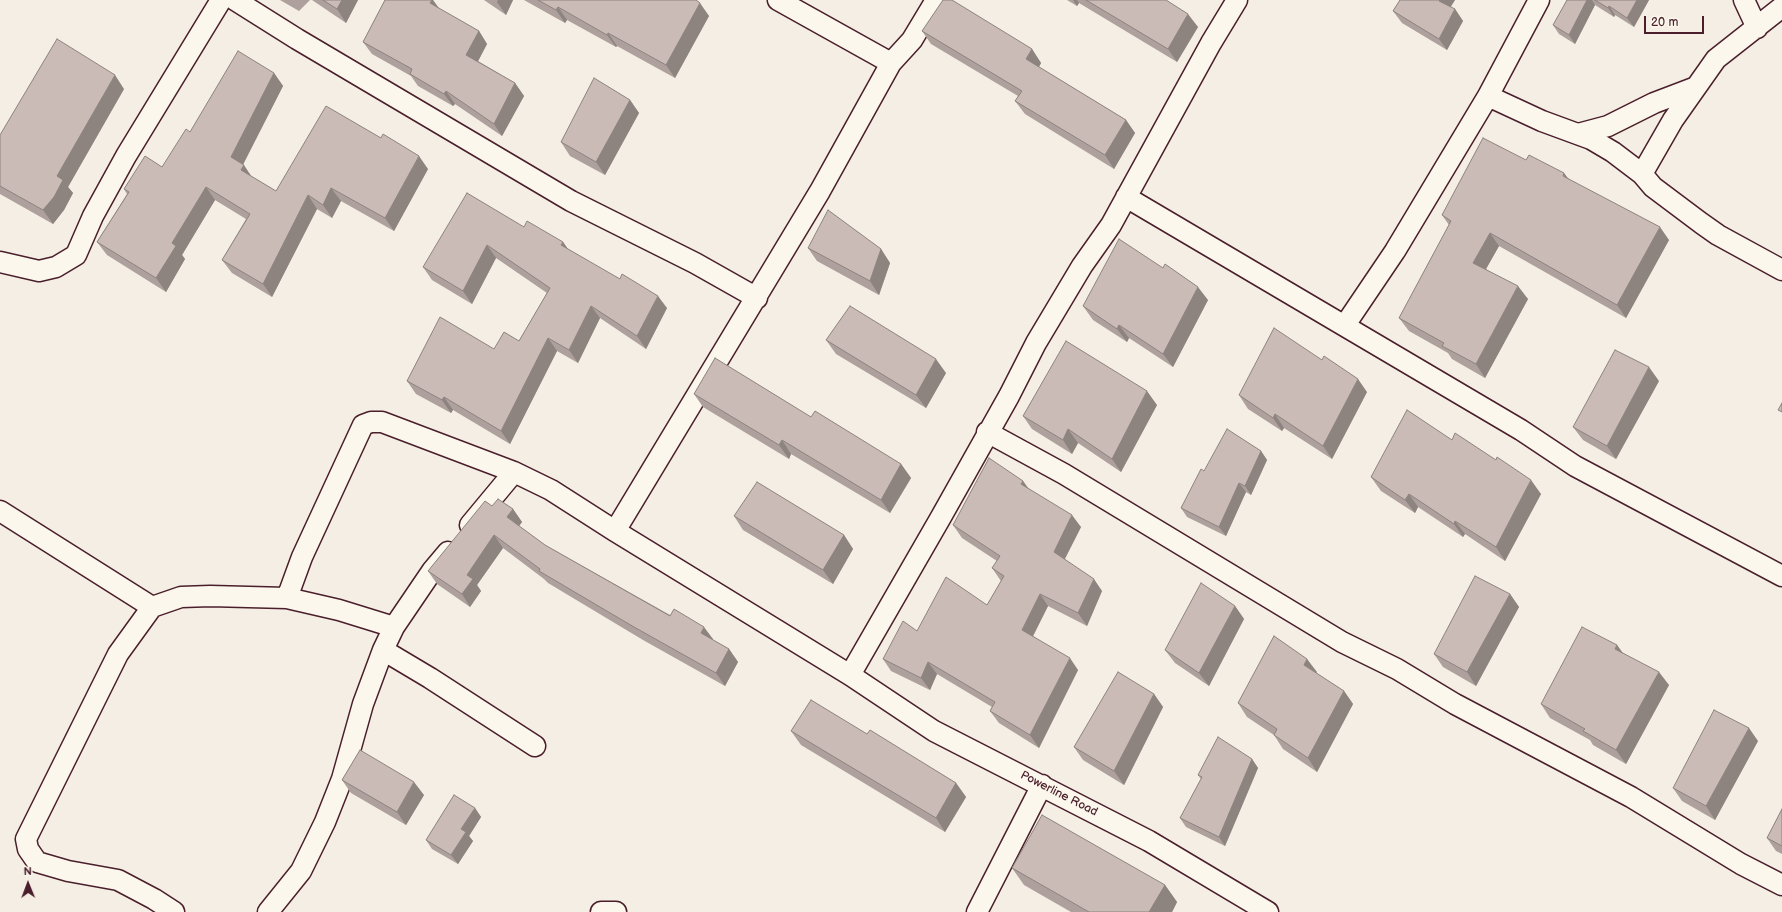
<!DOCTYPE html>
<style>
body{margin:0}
#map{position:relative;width:1782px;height:912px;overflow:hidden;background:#f4eee4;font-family:"Balsamiq Sans",sans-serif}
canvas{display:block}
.north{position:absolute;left:8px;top:864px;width:40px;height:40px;-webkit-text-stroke:3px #fbf7ec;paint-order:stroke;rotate:359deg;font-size:11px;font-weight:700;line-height:16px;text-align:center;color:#4a1f2b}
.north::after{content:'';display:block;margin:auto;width:14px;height:18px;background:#4a1f2b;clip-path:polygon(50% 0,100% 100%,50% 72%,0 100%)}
.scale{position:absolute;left:1644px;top:16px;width:60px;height:18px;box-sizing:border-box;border:2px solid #4a1f2b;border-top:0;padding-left:5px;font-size:12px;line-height:14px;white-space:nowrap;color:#4a1f2b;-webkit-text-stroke:3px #fbf7ec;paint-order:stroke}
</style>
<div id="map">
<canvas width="1782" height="912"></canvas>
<div class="north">N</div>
<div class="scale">20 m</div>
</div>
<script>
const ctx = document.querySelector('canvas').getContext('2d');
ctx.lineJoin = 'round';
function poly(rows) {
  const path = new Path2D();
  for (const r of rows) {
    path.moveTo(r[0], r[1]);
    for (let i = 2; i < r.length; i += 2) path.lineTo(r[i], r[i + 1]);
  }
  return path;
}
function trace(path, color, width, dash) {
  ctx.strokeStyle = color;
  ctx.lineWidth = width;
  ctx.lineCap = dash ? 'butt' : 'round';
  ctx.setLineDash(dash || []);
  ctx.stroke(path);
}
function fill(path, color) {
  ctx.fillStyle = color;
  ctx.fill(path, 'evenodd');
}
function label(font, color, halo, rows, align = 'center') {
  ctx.font = font + ' "Balsamiq Sans",sans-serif';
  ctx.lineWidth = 3;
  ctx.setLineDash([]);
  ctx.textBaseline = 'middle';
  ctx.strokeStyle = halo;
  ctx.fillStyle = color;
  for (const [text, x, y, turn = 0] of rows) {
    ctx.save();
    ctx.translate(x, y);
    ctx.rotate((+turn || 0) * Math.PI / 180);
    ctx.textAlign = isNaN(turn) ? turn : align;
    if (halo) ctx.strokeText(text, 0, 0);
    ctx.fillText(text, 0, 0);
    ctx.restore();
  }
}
const minor = poly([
 [235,0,297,39,571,201,695,263,757,298],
 [778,0,891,63],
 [1744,0,1757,28],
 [1488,96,1542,121,1591,139,1613,152,1642,174,1653,187,1701,223,1718,235,1782,270],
 [1578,134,1608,126,1654,103,1696,87],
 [1642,174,1673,120,1716,59,1782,7],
 [1126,197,1521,430,1575,466,1782,576],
 [0,262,39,271,56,267,76,255,93,216,126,156,221,0],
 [1345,325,1395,251,1488,96,1539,0],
 [987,432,1064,474,1342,642,1397,669,1455,704,1631,797,1741,864,1782,885],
 [0,511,152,607],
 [470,525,514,472],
 [615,531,820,191,891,63,912,40,936,0],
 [287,598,302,557,363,425,371,422,382,422,514,472,551,490,615,531,850,675,934,731,1149,841,1268,912],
 [383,650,430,678,535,746],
 [850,675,941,517,1009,396,1036,343,1082,266,1111,225,1211,43,1237,0],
 [174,912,154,899,118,880,68,871,37,862,28,849,26,839,118,654,152,607,181,597,210,596,287,598,339,610,394,627],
 [268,912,301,871,325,822,342,779,363,704,383,650,394,627,432,571,448,552],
 [601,912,616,912],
 [977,912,1042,785]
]);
trace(minor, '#4a1f2b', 23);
trace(minor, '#fbf7ec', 20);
fill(poly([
 [280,0,310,0,299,11],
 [312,0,358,0,346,23],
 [385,0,433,0,438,8,479,31,487,44,478,61,515,83,524,96,502,136,455,104,453,106,418,86,411,76,372,54,363,42],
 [484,0,513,0,506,15],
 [524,0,696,0,709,16,675,78,617,46,616,47,567,20,565,23],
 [1067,0,1166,0,1198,27,1177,62,1079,3,1077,6],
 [1400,0,1455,0,1450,7,1455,9,1463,21,1447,50,1402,23,1393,11],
 [1567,0,1649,0,1634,27,1615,15,1614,17,1595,5,1575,44,1559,34,1553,25],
 [922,31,1032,49,1041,63,1039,67,1126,120,1135,133,1114,169,1025,114,1015,101,1018,96,931,44],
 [274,73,283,86,243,165,252,177,276,191,428,169,394,231,341,201,332,218,317,209,272,297,232,273,222,260,246,219,215,200,182,255,185,259,166,292,107,255,97,242,127,194,124,189,162,167,190,132],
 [124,89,68,187,73,193,64,210,53,224,0,194,0,135],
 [630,100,639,113,605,175,570,156,561,142],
 [1526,160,1569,179,1669,240,1626,318,1499,246,1486,269,1528,299,1485,378,1452,359,1448,353,1409,331,1399,318,1449,225,1442,215],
 [524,227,563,242,568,249,667,308,646,349,600,318,578,363,557,351,510,444,453,410,451,413,416,394,407,381,494,349,519,341,547,293,496,258,472,304,432,280,423,267],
 [808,248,881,249,890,263,879,295,817,261],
 [1208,300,1173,367,1129,338,1127,342,1093,320,1083,306],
 [826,340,946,373,926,408,836,354],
 [1659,381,1616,459,1583,440,1573,427],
 [1367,392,1332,459,1284,428,1282,431,1248,409,1239,395],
 [694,394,811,417,901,464,911,478,890,513,791,454,789,459,703,407],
 [1157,405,1121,472,1078,443,1072,454,1032,429,1023,416],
 [1452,440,1541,494,1505,561,1465,534,1463,537,1418,507,1415,513,1381,491,1371,477],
 [1261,451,1267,460,1251,495,1246,492,1226,536,1187,517,1181,508,1204,471],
 [1023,481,1029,489,1081,527,1065,559,1102,591,1087,626,1048,606,1033,636,1078,670,1039,748,999,723,990,711,992,707,937,674,930,690,891,671,883,659,917,631,987,605,1001,581,992,568,997,561,962,538,953,525],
 [492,506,513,509,522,522,519,526,545,545,713,639,713,640,729,649,738,662,725,686,643,640,548,583,544,579,503,548,477,585,481,591,470,607,437,584,428,571],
 [734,516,844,535,853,549,833,584,743,530],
 [1510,594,1519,607,1476,686,1443,667,1434,654],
 [1235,606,1244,619,1209,686,1175,663,1165,650],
 [1617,645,1623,653,1669,685,1626,764,1593,745,1590,740,1550,718,1541,704],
 [1307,659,1316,673,1344,691,1353,704,1317,772,1283,749,1274,735,1247,717,1238,703],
 [1154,694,1163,707,1124,785,1083,760,1074,747],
 [791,731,867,734,956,783,966,797,945,832,801,745],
 [1758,741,1715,820,1682,801,1673,788],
 [1252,759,1258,768,1225,846,1186,827,1180,818,1201,779,1198,775],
 [342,780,424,795,406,825,351,793],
 [475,808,481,817,469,836,473,841,458,864,432,849,426,840],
 [1782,809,1782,854,1776,851,1767,838],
 [1012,868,1165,885,1177,902,1172,912,1071,912,1024,885]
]), '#aea19d');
fill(poly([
 [342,0,358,0,346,23,337,9],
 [432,0,433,0,441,11,430,3],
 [498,0,513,0,506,15,497,2],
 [1073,0,1077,0,1079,3,1077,6],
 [1440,0,1455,0,1447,13,1439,1],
 [1587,0,1592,0,1595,5,1575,44,1569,35],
 [1637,0,1649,0,1634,27,1627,18],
 [700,3,709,16,675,78,666,65],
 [1609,6,1615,15,1614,17,1608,8],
 [558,7,567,20,565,23,556,10],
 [1455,9,1463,21,1447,50,1439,39],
 [1188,14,1198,27,1177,62,1168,49],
 [479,31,487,44,475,67,466,55],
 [608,33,617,46,616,47,607,35],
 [1032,49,1041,63,1036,72,1026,59],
 [274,73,283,86,240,170,231,157],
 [115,75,124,89,68,187,73,193,64,210,53,224,43,210,57,176],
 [515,83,524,96,502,136,494,124],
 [446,91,455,104,453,106,444,94],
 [630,100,639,113,605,175,596,162],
 [1126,120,1135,133,1114,169,1105,155],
 [419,156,428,169,394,231,385,218],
 [244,165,253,179,241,170],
 [1564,173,1574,186,1563,176],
 [206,187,215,200,182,255,185,259,166,292,156,278,172,243],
 [331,188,341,201,332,218,323,205],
 [308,195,317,209,272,297,263,284],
 [1660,227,1669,240,1626,318,1617,305],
 [1490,233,1499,246,1482,276,1473,263],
 [563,242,572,255,561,245],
 [487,245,496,258,472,304,463,291],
 [881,249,890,263,879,295,870,281],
 [1518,286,1528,299,1485,378,1476,364],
 [1198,287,1208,300,1173,367,1163,354],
 [658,296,667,308,646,349,637,336],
 [591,306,600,318,578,363,569,350],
 [1119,325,1129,338,1127,342,1117,329],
 [548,338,557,351,510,444,501,431],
 [936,359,946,373,926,408,916,395],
 [1649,367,1659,381,1616,459,1607,446],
 [1358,379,1367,392,1332,459,1323,446],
 [1147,391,1157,405,1121,472,1112,459],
 [444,397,453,410,451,413,442,400],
 [1275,414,1284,428,1282,431,1273,418],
 [1068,429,1078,443,1072,454,1063,440],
 [782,440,791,454,789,459,779,445],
 [1261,451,1267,460,1251,495,1245,486],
 [901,464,911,478,890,513,881,500],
 [1531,480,1541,494,1505,561,1496,547],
 [1023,481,1031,493,1021,484],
 [1239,483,1246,492,1226,536,1219,527],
 [1409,494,1418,507,1415,513,1405,500],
 [513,509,522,522,516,530,507,517],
 [1072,515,1081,527,1062,564,1054,552],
 [1455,521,1465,534,1463,537,1454,524],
 [494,535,503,548,477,585,481,591,470,607,462,594,467,575],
 [844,535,853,549,833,584,823,570],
 [1094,579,1102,591,1087,626,1078,613],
 [1040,594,1048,606,1030,642,1022,630],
 [1510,594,1519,607,1476,686,1467,672],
 [1235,606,1244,619,1209,686,1199,673],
 [704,627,713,639,710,646,701,633],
 [1617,645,1626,658,1615,649],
 [729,649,738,662,725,686,716,673],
 [1070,658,1078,670,1039,748,1030,735],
 [1307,659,1317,672,1314,678,1304,665],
 [928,662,937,674,930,690,921,678],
 [1659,672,1669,685,1626,764,1616,750],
 [1344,691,1353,704,1317,772,1308,758],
 [1154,694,1163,707,1124,785,1114,771],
 [1749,728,1758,741,1715,820,1706,806],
 [1252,759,1258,768,1225,846,1219,837],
 [414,782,424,795,406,825,397,812],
 [956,783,966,797,945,832,936,818],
 [475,808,481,817,469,836,473,841,458,864,451,855,461,829],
 [1165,885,1177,902,1172,912,1149,912]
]), '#8d837f');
const building = poly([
 [323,0,342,0,337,9,323,0],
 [385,0,432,0,430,3,479,31,466,55,515,83,494,124,446,91,444,94,410,74,412,69,363,42,385,0],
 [538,0,696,0,700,3,666,65,608,33,607,35,558,7,556,10,538,0],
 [943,0,952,0,1032,49,1026,59,1126,120,1105,155,1015,101,1022,91,922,31,943,0],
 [1086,0,1166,0,1188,14,1168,49,1086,0],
 [1400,0,1440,0,1439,1,1455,9,1439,39,1393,11,1400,0],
 [1567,0,1587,0,1569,35,1553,25,1567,0],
 [1595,0,1637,0,1627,18,1609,6,1608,8,1595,0],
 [57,39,115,75,57,176,63,180,54,197,43,210,0,186,0,135,57,39],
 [238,51,274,73,231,157,244,165,241,170,276,191,326,106,381,138,383,134,419,156,385,218,331,188,323,205,308,195,263,284,222,260,250,214,206,187,172,243,176,246,156,278,97,242,129,192,124,189,145,156,162,167,186,129,190,132,238,51],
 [594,78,630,100,596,162,561,142,594,78],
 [1483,138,1526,160,1529,155,1564,173,1563,176,1660,227,1617,305,1490,233,1473,263,1518,286,1476,364,1442,346,1444,343,1399,318,1451,221,1442,215,1483,138],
 [467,193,524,227,527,221,563,242,561,245,620,279,622,274,658,296,637,336,591,306,569,350,548,338,501,431,444,397,442,400,407,381,440,317,494,349,504,332,519,341,550,288,487,245,463,291,423,267,467,193],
 [828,210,881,249,870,281,808,248,828,210],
 [1119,239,1163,268,1165,264,1198,287,1163,354,1119,325,1117,329,1083,306,1119,239],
 [850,306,936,359,916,395,826,340,850,306],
 [1274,328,1322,360,1324,356,1358,379,1323,446,1275,414,1273,418,1239,395,1274,328],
 [1066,341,1147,391,1112,459,1068,429,1063,440,1023,416,1066,341],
 [1615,350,1649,367,1607,446,1573,427,1615,350],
 [715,358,811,417,815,411,901,464,881,500,782,440,779,445,694,394,715,358],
 [1782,403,1782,412,1778,410,1782,403],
 [1407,410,1452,440,1455,433,1496,460,1497,457,1531,480,1496,547,1455,521,1454,524,1409,494,1405,500,1371,477,1407,410],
 [1227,429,1261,451,1245,486,1239,483,1219,527,1181,508,1201,469,1204,471,1227,429],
 [989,458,1023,481,1021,484,1072,515,1054,552,1094,579,1078,613,1040,594,1022,630,1070,658,1030,735,990,711,995,702,928,662,921,678,883,659,903,621,917,631,946,577,987,605,1004,576,992,568,1000,556,953,525,989,458],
 [757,482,844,535,823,570,734,516,757,482],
 [498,499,513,509,507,517,545,545,670,616,674,609,704,627,701,633,729,649,716,673,634,627,539,571,540,569,494,535,467,575,473,579,462,594,428,571,485,501,492,506,498,499],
 [1475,576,1510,594,1467,672,1434,654,1475,576],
 [1201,583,1235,606,1199,673,1165,650,1201,583],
 [1582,627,1617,645,1615,649,1659,672,1616,750,1583,731,1585,729,1541,704,1582,627],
 [1274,636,1307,659,1304,665,1344,691,1308,758,1274,735,1277,729,1238,703,1274,636],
 [1118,672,1154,694,1114,771,1074,747,1118,672],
 [811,700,867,734,870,730,956,783,936,818,791,731,811,700],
 [1714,710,1749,728,1706,806,1673,788,1714,710],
 [1218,737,1252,759,1219,837,1180,818,1202,777,1198,775,1218,737],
 [360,750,414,782,397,812,342,780,360,750],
 [454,795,475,808,461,829,466,832,451,855,426,840,454,795],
 [1782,809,1782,846,1767,838,1782,809],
 [1042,815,1165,885,1149,912,1089,912,1012,868,1042,815]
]);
fill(building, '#cabbb6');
trace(building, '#8d837f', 1);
label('12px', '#4a1f2b', '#fbf7ec', [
 ["Powerline Road",1059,794,27]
]);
</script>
